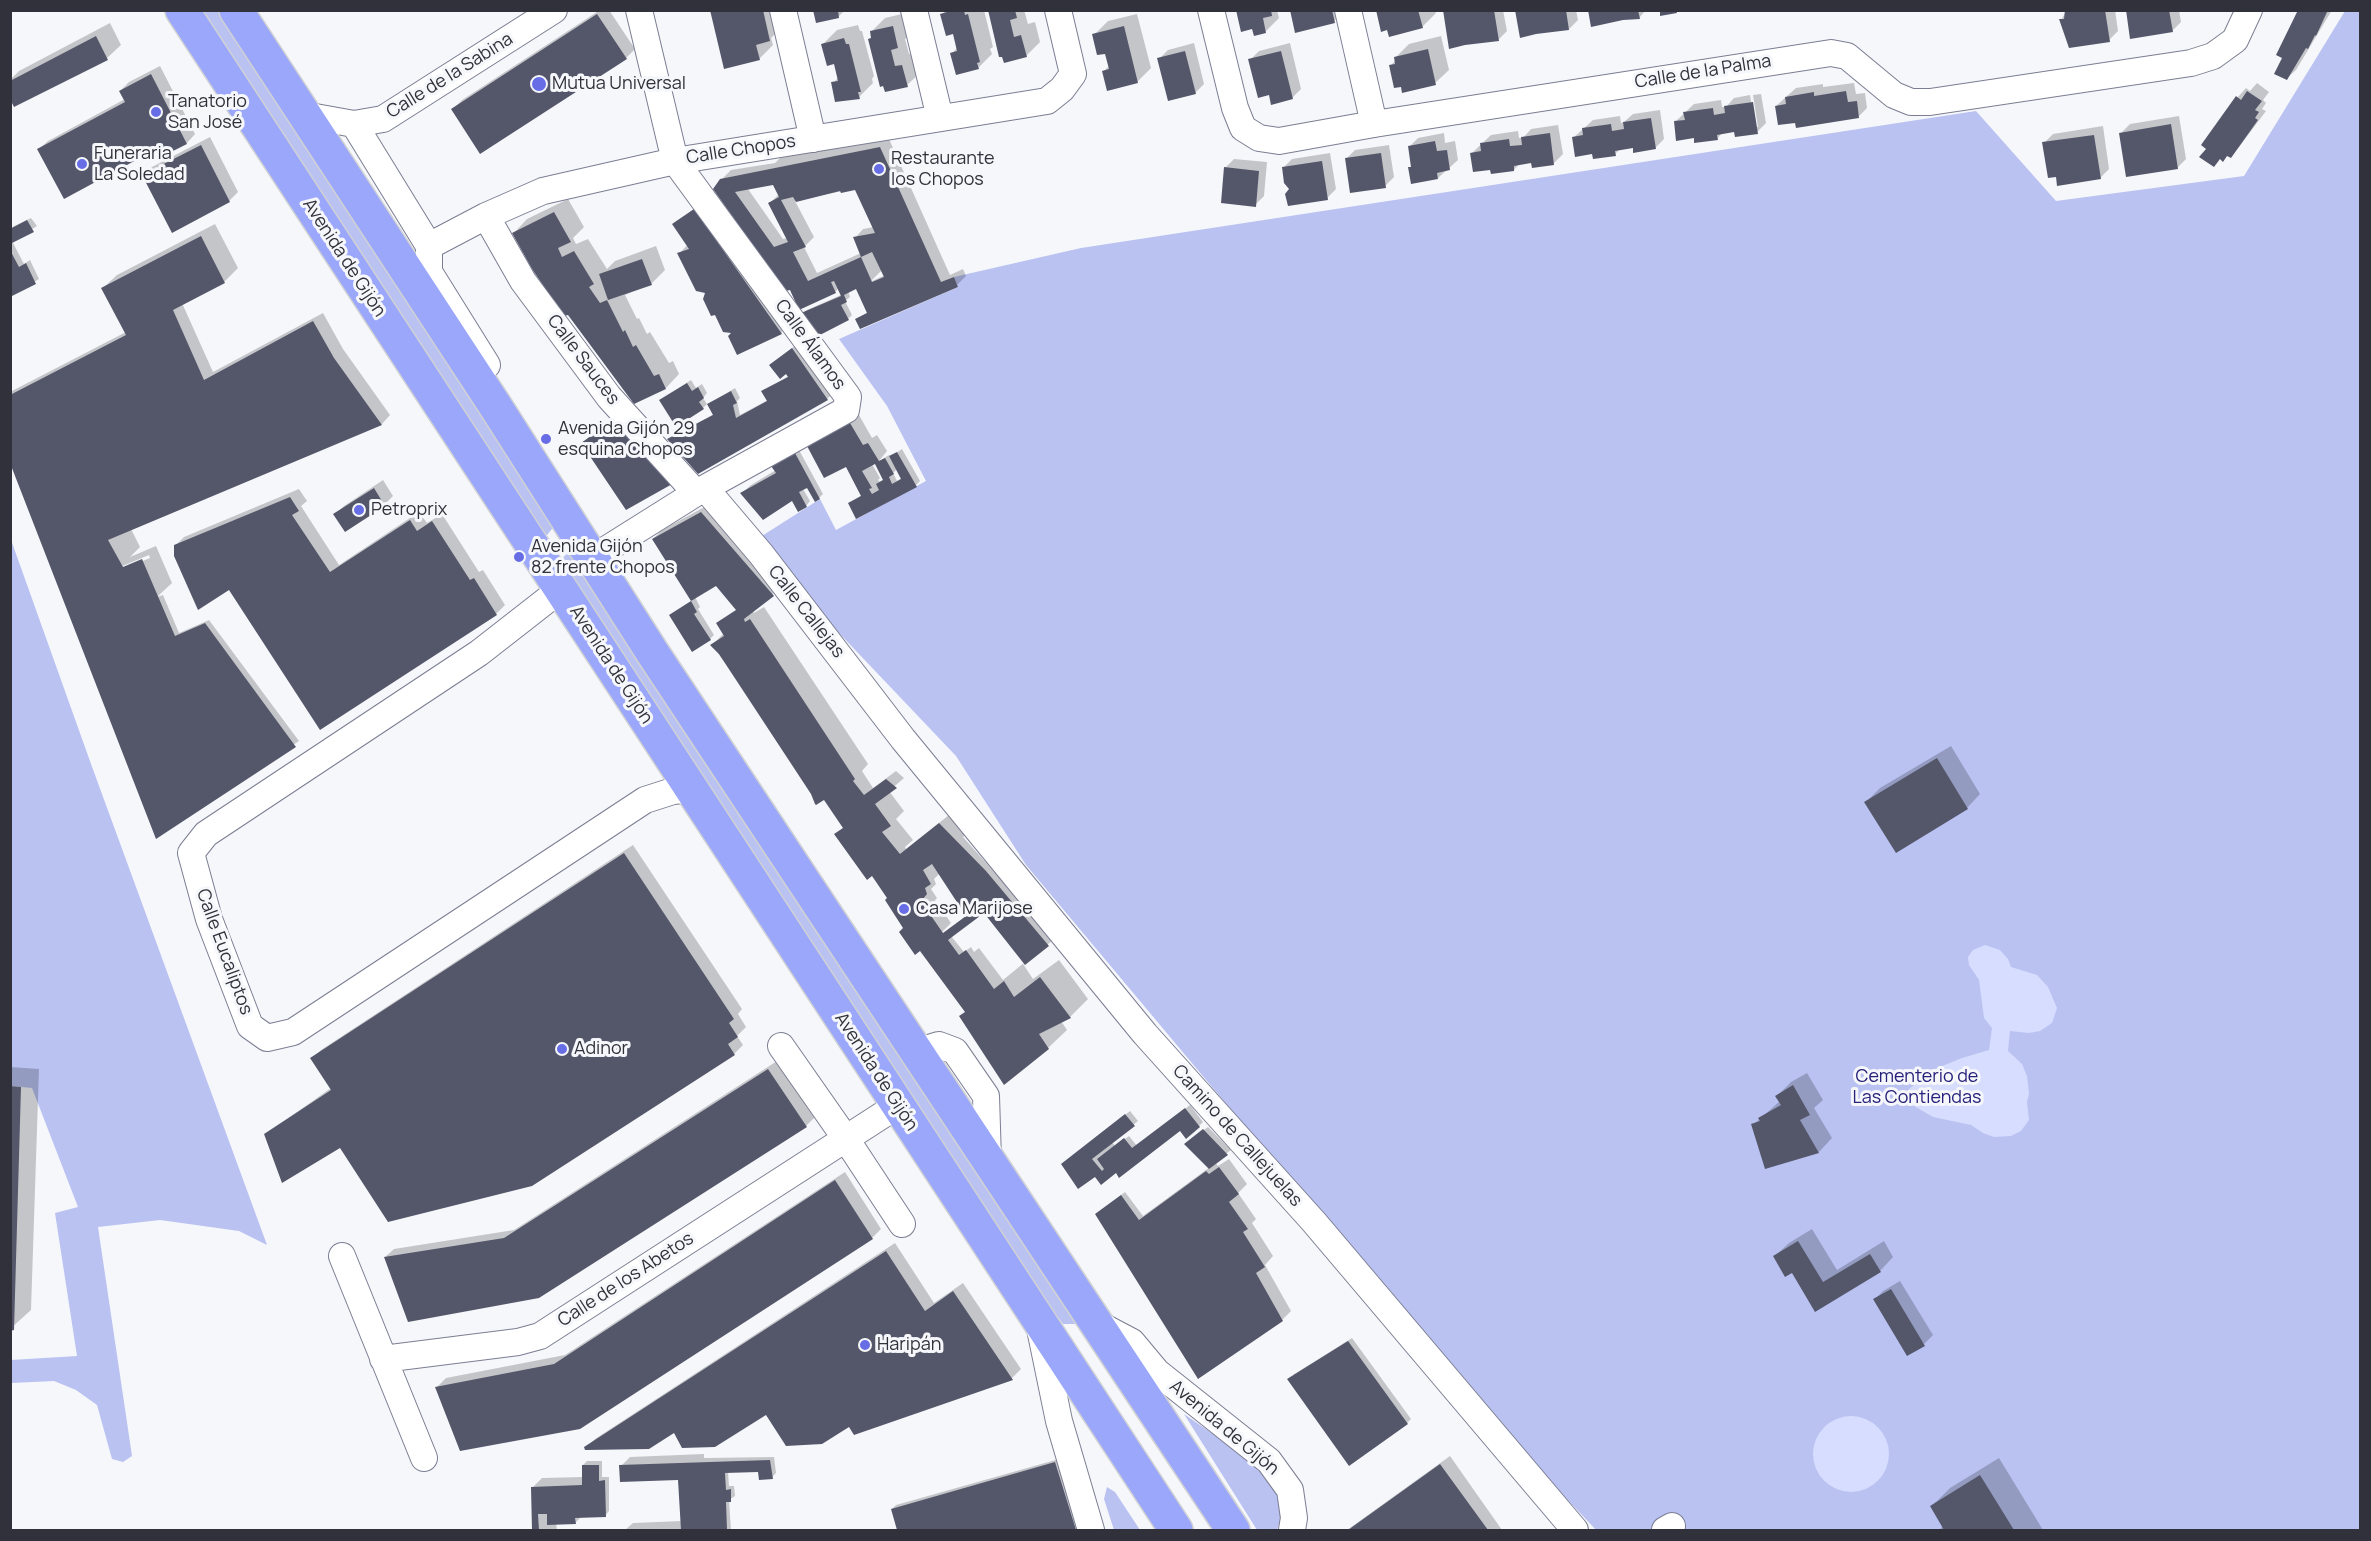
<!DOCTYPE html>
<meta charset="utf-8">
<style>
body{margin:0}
#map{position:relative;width:2371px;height:1541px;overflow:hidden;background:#f6f7fb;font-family:Manrope,sans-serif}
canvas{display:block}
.frame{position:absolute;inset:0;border:12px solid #30313a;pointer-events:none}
</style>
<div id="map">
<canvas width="2371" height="1541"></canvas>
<div class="frame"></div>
</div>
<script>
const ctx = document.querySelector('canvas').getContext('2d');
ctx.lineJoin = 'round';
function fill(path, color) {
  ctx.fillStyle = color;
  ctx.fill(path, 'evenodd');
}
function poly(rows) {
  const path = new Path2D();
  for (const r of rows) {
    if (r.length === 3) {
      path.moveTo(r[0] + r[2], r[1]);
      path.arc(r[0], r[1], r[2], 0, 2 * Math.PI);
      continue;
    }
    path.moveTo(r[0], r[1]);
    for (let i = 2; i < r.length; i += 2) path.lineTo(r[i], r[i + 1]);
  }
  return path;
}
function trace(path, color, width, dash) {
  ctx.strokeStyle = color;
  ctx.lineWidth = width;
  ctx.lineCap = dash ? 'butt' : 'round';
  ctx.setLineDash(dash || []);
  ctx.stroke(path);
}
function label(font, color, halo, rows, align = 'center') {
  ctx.font = font + ' Manrope,sans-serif';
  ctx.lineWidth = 6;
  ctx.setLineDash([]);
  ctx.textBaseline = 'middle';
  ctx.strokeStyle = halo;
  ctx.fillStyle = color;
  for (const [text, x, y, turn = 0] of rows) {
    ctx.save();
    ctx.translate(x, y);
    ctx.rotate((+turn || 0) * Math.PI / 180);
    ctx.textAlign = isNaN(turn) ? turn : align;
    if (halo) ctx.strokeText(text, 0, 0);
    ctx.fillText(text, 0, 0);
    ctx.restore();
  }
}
fill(poly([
 [201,11,220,11,556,524,543,540],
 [2345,11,2360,11,2360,1530,1596,1530,1434,1358,1253,1136,1026,865,956,756,780,571,754,541,820,499,836,530,926,481,887,406,839,339,958,287,954,277,1081,248,1976,111,2056,201,2244,176],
 [10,537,91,764,267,1245,239,1231,160,1220,98,1227,132,1456,123,1462,112,1459,97,1405,76,1390,54,1381,11,1383,11,1360,77,1356,55,1213,78,1207,32,1088,11,1086],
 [571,550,1078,1324,1063,1324,1019,1267,559,561],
 [1184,1414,1274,1476,1283,1514,1277,1530,1257,1530],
 [1107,1487,1115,1492,1140,1530,1114,1530,1104,1499]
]), '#bac2f2');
fill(poly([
 [1985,945,2000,950,2008,959,2011,967,2037,975,2048,987,2057,1008,2052,1023,2040,1031,2029,1033,2010,1031,2008,1051,2022,1064,2027,1076,2029,1094,2027,1102,2029,1120,2021,1131,2011,1136,1994,1137,1983,1133,1971,1125,1933,1117,1909,1103,1905,1097,1909,1089,1935,1069,1962,1058,1989,1050,1992,1028,1984,1018,1979,980,1969,965,1968,957,1973,950],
 [1851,1454,38]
]), '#d7ddfe');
fill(poly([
 [600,10,609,10,635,49,626,58,453,109,462,100],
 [712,10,780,10,783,26,771,38,773,45,759,59],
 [815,10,845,10,839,16],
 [946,10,984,10,993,47,990,49,992,54,978,68,952,53,958,47,954,32,942,15],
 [990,10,1024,10,1028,24,1035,22,1040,42,1026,56],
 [1237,10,1277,10,1279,18,1265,32,1253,27],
 [1291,10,1343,10,1343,12,1334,21],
 [1377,10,1435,10,1436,13,1422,27],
 [1445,10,1503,10,1507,31,1498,40],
 [1517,10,1576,10,1578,20,1569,29],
 [1590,10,1646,10,1639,18],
 [2067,10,2115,10,2118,31,2109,40,2061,20],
 [2128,10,2179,10,2181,22,2172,31],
 [2299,10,2332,10,2296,70,2287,78],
 [906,13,911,33,905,39,909,54,916,52,921,72,907,85,871,32,885,18],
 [1137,14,1151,68,1137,82,1104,71,1109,66,1106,53,1094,35,1108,21],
 [110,23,121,45,107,58,15,105,10,96,10,80,19,71],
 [858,25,860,31,862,31,874,76,872,79,873,83,859,97,833,83,839,77,835,62,823,44,837,30],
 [1441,36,1449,70,1435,83,1402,85,1390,66,1396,60,1395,58,1409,44],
 [1194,43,1204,84,1195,93,1159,59,1168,50],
 [1290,43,1301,89,1292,98,1270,93,1250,60,1259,51],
 [160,66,195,134,187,143,156,158,151,150,39,149,48,141,125,99,120,91,129,82],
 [1854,83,1856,94,1865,93,1867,108,1858,117,1776,106,1796,88,1823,84,1823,87],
 [2257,83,2269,92,2263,100,2266,103,2262,109,2266,111,2239,147,2230,156,2203,145,2238,97,2246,88,2250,91],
 [1761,94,1766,123,1757,132,1735,130,1723,132,1717,139,1695,137,1675,122,1694,104,1721,100,1722,107,1726,107,1734,98,1750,95,1755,127,1758,127,1753,95],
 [1660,110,1664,139,1655,148,1634,146,1621,148,1615,154,1593,153,1573,138,1593,120,1620,116,1621,123,1624,122,1633,114],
 [2179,116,2186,159,2177,168,2121,133,2130,124],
 [1558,125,1563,154,1554,163,1532,161,1520,163,1514,170,1492,168,1472,153,1491,135,1518,131,1519,138,1523,138,1531,129],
 [2103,126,2109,169,2100,178,2044,143,2053,134],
 [1444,133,1445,143,1455,141,1458,160,1438,178,1410,168,1412,165,1409,147,1418,138],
 [210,137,238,192,229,201,143,176,152,167],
 [889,139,950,275,963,269,966,276,957,285,857,319,868,312,856,287,848,291,850,297,845,301,852,315,848,319,803,314,807,310,841,295,839,288,835,292,790,288,721,180,731,170,775,163,781,157,853,142,854,146],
 [774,183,780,193,770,203,788,238,783,239,748,189],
 [856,188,874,227,863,229,855,238,861,253,817,273,804,247,814,237,795,201],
 [882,270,885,275,870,282],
 [1389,145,1394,177,1385,186,1346,159,1355,150],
 [1330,153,1336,189,1327,198,1291,189,1283,168,1292,159],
 [1234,159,1267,162,1264,196,1255,205,1225,168],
 [568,199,584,227,573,238,576,244,588,239,607,269,615,261,656,246,665,270,651,284,625,295,637,319,639,318,647,334,650,332,669,363,673,361,679,374,666,388,634,402,514,233,527,219],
 [704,201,799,314,781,333,734,331,679,254,688,244,674,225],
 [31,218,37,226,12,241,24,264,30,260,39,279,10,296,10,228],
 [215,224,238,268,224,282,182,303,213,372,323,313,343,349,390,415,382,424,131,529,140,547,130,557,156,546,172,583,157,597,163,595,179,633,209,620,299,741,157,837,10,459,10,392,126,332,103,288,117,275],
 [149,555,150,558,77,588,77,585],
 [801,341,809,363,831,395,827,399,669,439,714,414,709,404,735,388,740,398,737,401,740,415,768,400,763,391,789,376,771,365],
 [691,380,696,388,702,384,707,393,703,398,707,404,703,408,665,397],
 [629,406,687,468,583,443,597,429],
 [859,415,872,438,877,435,887,451,879,461,889,455,890,457,902,449,920,481,916,485,850,503,862,495,846,464,813,442],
 [875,462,885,479,880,482,878,480,880,478,872,464],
 [897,469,902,478,897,481,893,473],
 [799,450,823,494,819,498,816,500,808,486,803,489,810,501,806,506,793,499,742,493,751,485,776,470,777,462],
 [383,480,393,496,384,505,335,515,344,506],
 [299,489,307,501,301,506,339,565,419,512,427,523,442,514,479,572,483,570,505,605,496,614,229,588,175,546,184,537],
 [710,504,782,586,753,611,754,613,764,607,868,764,862,771,873,788,896,771,904,778,889,791,904,811,896,819,913,840,905,847,906,849,949,815,968,832,963,837,1005,884,1016,876,1035,901,1021,915,1022,917,1028,912,1052,941,1023,964,1033,979,1059,960,1088,999,1070,1017,1061,1021,1067,1030,1048,1048,966,1012,905,928,874,876,836,834,844,827,712,645,724,633,738,609,716,584,695,597,700,607,698,609,714,635,710,639,675,612,692,601,653,539,662,530],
 [940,873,968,915,943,934,942,932,951,923,935,900,937,898,931,889,936,884,934,879],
 [984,911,1025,962,1003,980,979,948,974,952,971,947,964,952,951,936],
 [1951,746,1980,794,1967,808,1866,802,1880,788],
 [633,845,742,1009,738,1014,746,1027,737,1036,743,1045,734,1054,531,1185,340,1145,266,1134,331,1088,312,1059,321,1050],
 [777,1061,815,1117,806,1126,409,1321,385,1257,394,1249,514,1230],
 [10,1067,39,1069,31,1310,10,1329],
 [1807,1073,1823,1100,1814,1108,1832,1138,1819,1152,1766,1167,1753,1125,1780,1101,1777,1096,1791,1082],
 [1190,1105,1203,1122,1199,1126,1186,1136,1180,1129,1116,1171,1097,1177,1067,1160,1130,1111,1138,1121,1112,1142,1115,1146,1129,1136,1137,1146],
 [1208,1127,1231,1150,1215,1162,1218,1166,1229,1159,1247,1184,1238,1193,1256,1219,1252,1223,1273,1256,1265,1265,1291,1311,1282,1320,1199,1377,1101,1210,1125,1192,1143,1216,1210,1167,1190,1140],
 [845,1172,881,1229,872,1238,580,1428,437,1387,446,1378,565,1355],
 [1812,1229,1837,1270,1884,1241,1893,1257,1880,1271,1815,1310,1792,1271,1775,1256,1789,1243],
 [895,1243,934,1303,963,1283,1021,1369,1012,1378,854,1433,850,1425,766,1413,586,1448,595,1439],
 [1900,1281,1933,1335,1924,1344,1874,1300,1883,1291],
 [1352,1338,1411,1419,1407,1423,1293,1375],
 [704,1454,704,1458,774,1457,776,1473,772,1477,760,1471,728,1472,729,1486,734,1486,735,1496,729,1500,731,1530,625,1530,633,1523,682,1521,680,1478,621,1466,630,1457],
 [1450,1456,1502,1530,1347,1530],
 [1999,1458,2043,1530,1939,1530,1943,1526,1932,1506,1950,1488],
 [1059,1459,1081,1530,899,1530,892,1509,896,1505],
 [587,1461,602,1461,602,1477,609,1477,609,1511,605,1516,581,1517,575,1523,556,1523,557,1530,534,1530,533,1487,542,1478,583,1477,583,1465]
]), '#0003');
fill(poly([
 [710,10,763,10,770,41,756,45,760,60,724,69],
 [813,10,838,10,839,18,816,23],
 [954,10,964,10,965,15,968,14,980,62,977,63,979,69,956,75,950,53,957,51,953,34,946,36,940,14],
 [988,10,1015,10,1017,18,1010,20,1014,37,1021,35,1027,57,1004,63,1002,57,999,57],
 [1236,10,1271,10,1272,16,1263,18,1266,33,1254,36,1252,29,1241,32],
 [1290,10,1332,10,1335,23,1295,33],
 [1376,10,1418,10,1423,28,1389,37,1387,30,1381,32],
 [1443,10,1494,10,1499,41,1465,45,1449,49],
 [1515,10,1566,10,1569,30,1536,34,1520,38],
 [1588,10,1638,10,1640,19,1623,20,1591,27],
 [1660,10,1676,10,1677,13,1660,16],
 [2065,10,2105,10,2110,42,2069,48,2059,19,2064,19],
 [2126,10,2169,10,2173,32,2130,39],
 [2298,10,2328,10,2316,36,2315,35,2308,49,2306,48,2287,80,2274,74,2282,58,2276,55],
 [597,14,627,59,480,154,451,109],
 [893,26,898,48,891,50,895,66,902,65,908,87,885,92,883,86,880,87,868,39,871,38,870,31],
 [1124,26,1138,83,1107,91,1102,71,1109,69,1105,54,1097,55,1092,34],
 [96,36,108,60,14,107,10,99,10,81],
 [844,38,846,44,849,44,861,92,858,92,860,99,835,102,831,82,838,81,834,64,827,66,821,44],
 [1428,49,1436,85,1402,93,1401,87,1394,88,1389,65,1395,64,1394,57],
 [1185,51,1196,94,1168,101,1157,58],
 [1281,51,1293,99,1271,105,1269,95,1258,98,1248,59],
 [151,74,187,144,155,160,151,152,64,199,37,149,125,102,119,91],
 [1846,91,1848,102,1857,101,1859,118,1796,128,1795,123,1778,125,1775,106,1786,104,1785,97,1814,92,1814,96],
 [2247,91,2262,101,2255,110,2259,112,2255,118,2258,120,2231,158,2227,156,2223,162,2220,159,2214,167,2199,157,2206,149,2201,145,2236,96,2241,100],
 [1753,102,1758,134,1735,137,1734,132,1717,135,1718,140,1694,143,1694,138,1676,141,1674,121,1685,120,1683,112,1713,108,1714,115,1725,113,1724,106],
 [1651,118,1656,149,1633,153,1633,148,1615,151,1616,156,1593,159,1592,154,1575,157,1572,137,1583,135,1582,128,1611,124,1612,131,1624,129,1623,122],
 [2171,124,2178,169,2126,177,2119,133],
 [1550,133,1554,165,1532,168,1531,163,1514,166,1514,171,1491,174,1490,170,1473,172,1470,153,1481,151,1480,143,1509,139,1510,146,1522,145,1521,137],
 [2094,135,2101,179,2057,186,2056,177,2048,178,2042,142],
 [1435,141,1437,151,1447,150,1450,170,1437,173,1438,179,1411,184,1408,167,1411,167,1408,146],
 [201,145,230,202,172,233,142,175],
 [880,147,941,282,954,277,958,287,860,329,855,319,867,313,856,289,844,295,847,302,841,305,849,320,818,336,801,313,841,296,834,281,831,282,836,293,799,310,790,290,785,291,713,189,720,179],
 [773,185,779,197,768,203,788,242,774,247,735,192],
 [855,190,875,233,853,237,861,257,872,252,884,277,872,282,861,257,808,281,793,252,806,247,781,200,793,197,796,202,840,191,841,193],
 [1381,153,1386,188,1350,193,1345,158],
 [1322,161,1328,200,1288,206,1285,194,1289,189,1284,183,1282,167],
 [1224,167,1259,171,1256,207,1221,203],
 [694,209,716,240,782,334,737,355,728,336,731,333,723,332,715,315,711,316,703,299,705,293,696,291,677,253,689,249,672,224],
 [554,212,571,242,558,248,562,257,574,251,594,284,589,287,600,303,607,300,623,332,625,330,633,347,636,345,654,376,659,374,666,389,634,404,568,315,564,316,532,269,512,233],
 [27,220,34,232,10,244,10,229],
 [201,236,225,283,173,310,204,380,313,321,334,358,382,425,108,540,123,567,142,559,175,636,205,623,296,747,156,839,10,463,10,395,126,335,101,288],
 [10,250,19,267,26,263,36,284,10,297],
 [642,259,652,285,608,300,599,274],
 [792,348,828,400,698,474,667,439,713,415,707,404,731,391,737,403,733,405,736,418,767,401,761,391,788,377,786,374,780,379,769,365],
 [687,383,692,391,698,387,704,398,699,402,704,409,676,427,659,400],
 [615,419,674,483,626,510,581,443],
 [850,423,863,445,868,443,879,461,885,458,894,474,889,477,892,484,901,479,889,456,897,452,917,487,856,519,848,503,861,496,846,467,824,478,807,446],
 [875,464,883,480,876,484,879,490,872,494,869,489,872,488,862,471],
 [795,453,820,499,815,502,807,488,799,492,807,507,798,512,792,501,763,520,740,493,776,473,771,466],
 [374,488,385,506,345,532,333,514],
 [290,497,299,511,292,515,330,572,410,520,417,531,432,521,470,580,474,578,497,615,320,730,229,590,198,610,174,556,174,545],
 [701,512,774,596,744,619,745,622,750,619,855,779,853,781,864,795,886,779,897,788,875,804,891,826,882,832,900,854,939,823,986,871,1049,946,1025,965,984,913,948,940,959,955,966,950,994,989,1004,981,1014,997,1040,977,1071,1018,1039,1034,1049,1049,1004,1085,959,1016,965,1012,920,951,915,955,899,932,903,928,885,900,887,898,872,876,867,880,834,834,843,828,824,800,816,805,815,804,811,794,719,654,710,645,724,636,716,623,736,610,716,586,691,601,652,539],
 [932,864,966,916,943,933,927,910,929,908,923,899,927,894,925,888,931,884,923,870],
 [691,601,697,612,694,614,711,640,692,652,669,615],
 [1937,758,1968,809,1896,853,1864,802],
 [624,853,734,1019,729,1023,738,1037,728,1044,735,1055,532,1186,388,1222,340,1148,282,1183,264,1134,331,1090,310,1058],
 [768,1069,807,1127,539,1298,408,1322,384,1257,504,1238],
 [1793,1085,1810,1115,1800,1120,1819,1153,1765,1169,1751,1124,1760,1121,1758,1118,1781,1105,1775,1096],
 [10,1086,21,1087,14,1330,10,1331],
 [1185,1108,1200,1127,1186,1139,1180,1131,1119,1178,1116,1173,1101,1185,1095,1177,1078,1189,1061,1164,1125,1114,1135,1126,1092,1159,1102,1171,1104,1169,1097,1159,1124,1138,1132,1148],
 [1203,1129,1228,1155,1209,1169,1184,1144],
 [1219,1167,1239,1194,1229,1202,1248,1229,1243,1232,1265,1267,1256,1273,1283,1321,1198,1379,1095,1214,1121,1195,1139,1220,1206,1171,1209,1174],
 [835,1180,873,1239,580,1429,460,1451,435,1387,554,1364],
 [1798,1241,1823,1282,1870,1254,1881,1272,1815,1312,1792,1273,1785,1277,1773,1256],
 [886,1251,925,1311,953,1291,1013,1380,854,1435,849,1427,822,1444,786,1446,766,1415,715,1447,682,1448,674,1433,649,1449,585,1450,584,1447],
 [1891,1289,1925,1346,1907,1356,1873,1299],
 [1348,1341,1408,1424,1349,1466,1287,1379],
 [770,1460,773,1479,759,1480,758,1472,725,1473,726,1490,731,1489,731,1502,726,1502,727,1530,681,1530,678,1480,620,1482,619,1465],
 [1055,1462,1076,1530,897,1530,891,1509],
 [1440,1464,1488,1530,1348,1530],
 [582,1465,599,1465,599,1481,605,1480,606,1517,575,1518,576,1524,547,1525,547,1514,538,1514,539,1530,532,1530,531,1487,582,1485],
 [1980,1475,2014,1530,1944,1530,1930,1506]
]), '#54576a');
const street = poly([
 [783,10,813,139],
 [914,10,940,118],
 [1211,10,1235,108,1243,128,1259,138,1279,141,1374,124,1831,53,1847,56,1894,95,1911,102,1930,102,2191,63,2213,56,2235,40,2249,10],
 [1348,10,1374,124],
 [304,115,354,124,383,119,554,10],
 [354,124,429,246,429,272,487,365],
 [486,216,523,281,609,397,696,493],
 [429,246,486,216,543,191,675,161,1047,101,1062,89,1073,74,1058,10],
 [705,488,761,554,903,739,1145,1034,1314,1222,1575,1530],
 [591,559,696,493,846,410,848,397,675,161,639,10],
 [561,589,479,653,206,834,191,853,209,919,250,1026,267,1038,293,1032,645,800,673,791,693,789],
 [781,1046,846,1139,902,1224],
 [916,1052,939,1045,955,1051,986,1096,988,1160],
 [342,1256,424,1458],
 [1096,1323,1132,1342,1157,1372,1269,1461,1290,1490,1294,1518,1292,1530],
 [1040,1329,1059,1421,1091,1530],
 [383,1359,518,1342,540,1336,898,1105],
 [1665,1530,1672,1526]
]);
const highway = poly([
 [182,10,1176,1530],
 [236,10,494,404,652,652,1233,1530]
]);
trace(street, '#7b7e92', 28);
trace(highway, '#d1d2d4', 36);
trace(street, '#fff', 26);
trace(highway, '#9ba7fb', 33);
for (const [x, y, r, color] of [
 [539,84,8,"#666de5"],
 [156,112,6,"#666de5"],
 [82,164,6,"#666de5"],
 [879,169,6,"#666de5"],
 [546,439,6,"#666de5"],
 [359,510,6,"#666de5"],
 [519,557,6,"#666de5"],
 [904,909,6,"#666de5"],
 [562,1049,6,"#666de5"],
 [865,1345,6,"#666de5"]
]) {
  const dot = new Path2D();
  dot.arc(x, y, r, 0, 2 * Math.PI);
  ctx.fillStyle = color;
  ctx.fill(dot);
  trace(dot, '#f6f7fb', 2);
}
label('18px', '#30313a', '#f6f7fb', [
 ["Calle de la Palma",1703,72,-9],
 ["Calle de la Sabina",450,76,-32],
 ["Calle Chopos",741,150,-9],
 ["Avenida de Gijón",344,258,57],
 ["Calle Álamos",810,345,54],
 ["Calle Sauces",583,360,53],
 ["Calle Callejas",806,612,52],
 ["Avenida de Gijón",611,665,57],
 ["Calle Eucaliptos",224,952,70],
 ["Avenida de Gijón",876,1072,57],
 ["Camino de Callejuelas",1237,1136,48],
 ["Calle de los Abetos",626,1280,-33],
 ["Avenida de Gijón",1224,1428,40]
]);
label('18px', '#30313a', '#f6f7fb', [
 ["Mutua Universal",552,84],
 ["Tanatorio",168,102],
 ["San José",168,123],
 ["Funeraria",94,154],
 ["La Soledad",94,175],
 ["Restaurante",891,159],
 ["los Chopos",891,180],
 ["Avenida Gijón 29",558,429],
 ["esquina Chopos",558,450],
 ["Petroprix",371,510],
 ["Avenida Gijón",531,547],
 ["82 frente Chopos",531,568],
 ["Casa Marijose",916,909],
 ["Adinor",574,1049],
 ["Haripán",877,1345]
], 'left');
label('18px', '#26217b', '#f6f7fb', [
 ["Cementerio de",1917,1077],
 ["Las Contiendas",1917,1098]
]);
</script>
